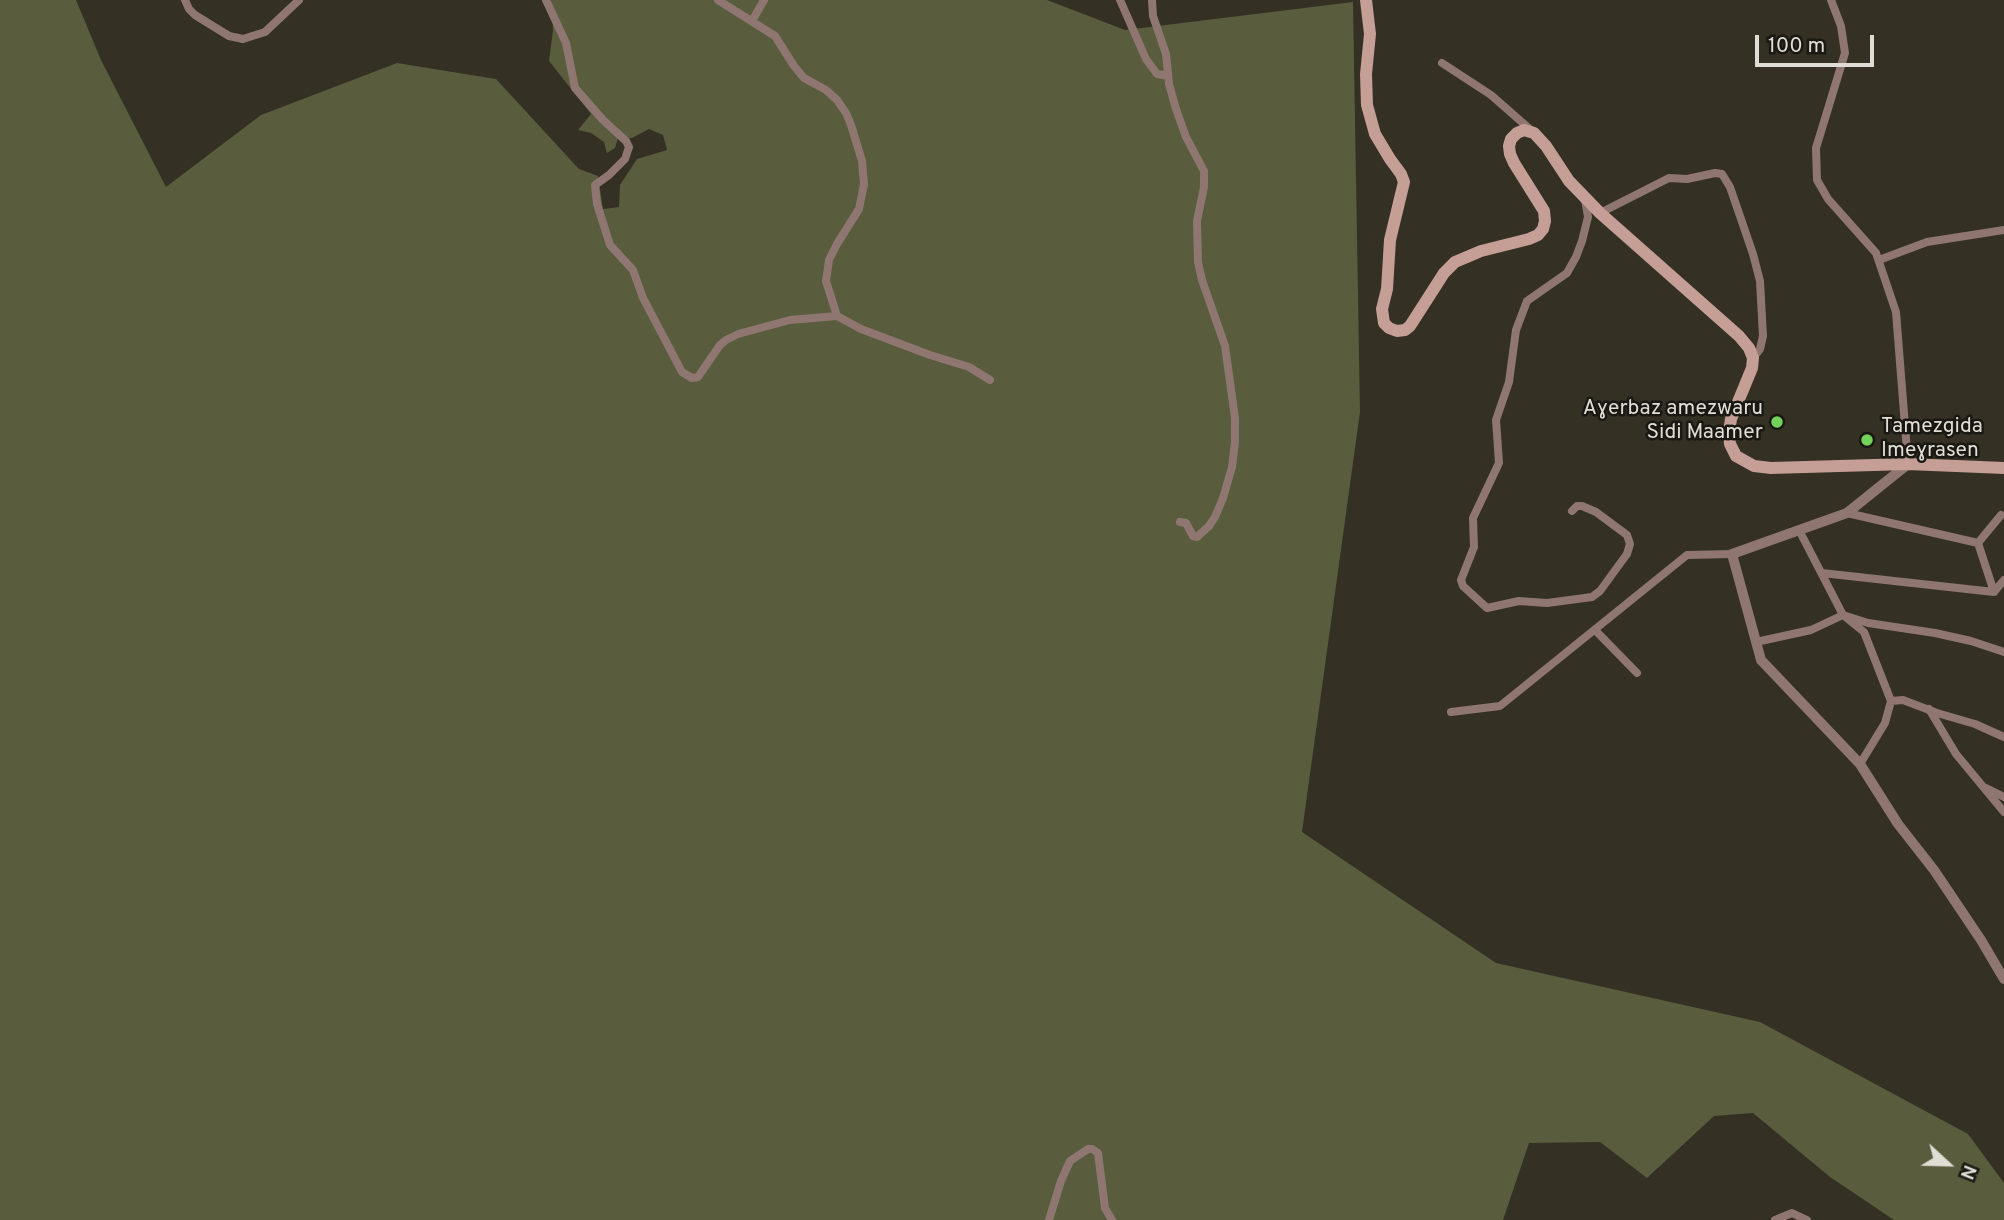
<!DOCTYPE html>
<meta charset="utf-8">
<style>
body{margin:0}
#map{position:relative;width:2004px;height:1220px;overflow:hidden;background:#343023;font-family:Overpass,sans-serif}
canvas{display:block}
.north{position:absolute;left:1913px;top:1129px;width:70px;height:70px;-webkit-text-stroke:5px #191812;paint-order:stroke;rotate:112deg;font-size:19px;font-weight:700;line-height:28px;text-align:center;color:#dfddd4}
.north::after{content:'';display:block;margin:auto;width:24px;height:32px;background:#dfddd4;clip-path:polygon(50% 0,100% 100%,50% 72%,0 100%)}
.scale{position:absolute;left:1755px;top:35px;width:119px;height:32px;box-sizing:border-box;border:4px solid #dfddd4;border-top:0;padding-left:9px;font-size:21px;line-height:24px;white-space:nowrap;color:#dfddd4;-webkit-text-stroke:5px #191812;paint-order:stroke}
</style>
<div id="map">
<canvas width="2004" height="1220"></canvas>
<div class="north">N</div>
<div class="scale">100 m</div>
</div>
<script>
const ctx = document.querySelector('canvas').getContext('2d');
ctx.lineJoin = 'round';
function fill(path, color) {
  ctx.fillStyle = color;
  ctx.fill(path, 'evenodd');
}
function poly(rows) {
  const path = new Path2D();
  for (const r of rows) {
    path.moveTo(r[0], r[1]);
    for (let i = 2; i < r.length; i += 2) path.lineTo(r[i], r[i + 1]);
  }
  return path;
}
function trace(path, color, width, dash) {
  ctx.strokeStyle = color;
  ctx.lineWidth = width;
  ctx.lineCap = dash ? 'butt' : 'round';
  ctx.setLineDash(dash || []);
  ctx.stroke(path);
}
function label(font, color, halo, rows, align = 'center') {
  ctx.font = font + ' Overpass,sans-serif';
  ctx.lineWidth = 5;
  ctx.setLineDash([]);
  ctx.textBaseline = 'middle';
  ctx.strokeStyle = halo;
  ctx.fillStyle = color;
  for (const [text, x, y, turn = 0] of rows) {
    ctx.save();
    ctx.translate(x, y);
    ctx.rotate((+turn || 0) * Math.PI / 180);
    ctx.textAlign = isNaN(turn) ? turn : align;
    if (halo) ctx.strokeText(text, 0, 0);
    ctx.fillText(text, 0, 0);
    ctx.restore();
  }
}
fill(poly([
 [0,0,76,0,101,60,166,187,261,115,397,63,496,79,579,169,598,176,603,209,619,207,620,185,637,159,667,150,663,135,649,129,632,138,618,138,615,148,607,153,604,142,591,133,578,130,591,114,549,61,553,30,551,0,1047,0,1125,30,1353,2,1360,412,1302,832,1496,963,1760,1022,1968,1134,2004,1183,2004,1220,1894,1220,1830,1177,1753,1113,1714,1116,1647,1178,1600,1142,1529,1143,1503,1220,0,1220]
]), '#595c3d');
trace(poly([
 [185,0,189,9,195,15,229,36,243,39,265,32,299,0],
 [546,0,566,43,575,88,603,120,626,141,629,147,625,159,609,175,595,185,597,204,610,245,633,270,643,298,682,372,692,378,698,377,720,345,726,340,738,334,790,320,837,316],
 [718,0,775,36,794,66,804,78,826,90,837,100,846,113,851,125,862,161,864,184,859,209,837,244,829,260,826,281,837,316,861,329,930,355,969,367,990,380],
 [1120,0,1146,59,1157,74,1168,76],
 [1152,0,1153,16,1166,54,1169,84,1176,109,1186,137,1204,171,1204,187,1197,221,1198,262,1202,280,1225,346,1235,418,1235,442,1232,467,1223,498,1215,517,1209,526,1197,537,1193,536,1186,523,1180,522],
 [1831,0,1841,26,1845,53,1816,148,1817,180,1828,199,1876,253,1896,312,1908,464],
 [752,21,764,0],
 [1442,63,1491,95,1532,131],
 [1600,213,1669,178,1687,179,1715,173,1722,174,1730,187,1753,254,1760,281,1763,336,1760,349,1753,358],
 [1879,260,1927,242,2004,230],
 [1572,511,1577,506,1582,506,1596,512,1627,535,1630,544,1627,554,1600,591,1592,597,1547,603,1519,601,1487,608,1463,586,1461,580,1474,547,1473,518,1499,463,1496,420,1509,382,1516,330,1527,301,1567,273,1576,257,1582,241,1588,217,1585,199],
 [1847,513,1978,543,2001,515],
 [1799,530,1843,615,1864,632,1891,701,1885,723,1860,764],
 [1978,543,1994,592],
 [1822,573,1994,592,2004,580],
 [1595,630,1637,673],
 [1756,642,1811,630,1843,615,1868,623,1935,633,1971,641,2004,652],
 [1891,701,1903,700,1937,713,1975,724,2004,737],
 [1929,709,1956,754,2004,812],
 [1451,712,1500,706,1687,555,1732,554],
 [1986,788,2004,797],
 [1049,1220,1061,1181,1070,1161,1088,1149,1092,1149,1098,1153,1105,1208,1112,1220],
 [1775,1220,1792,1213,1807,1220]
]), '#8f7671', 8);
trace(poly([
 [1908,464,1847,513,1732,554,1761,660,1860,764,1898,824,1934,870,1981,940,2004,979]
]), '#8f7671', 10);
trace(poly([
 [1366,0,1370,34,1366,74,1367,105,1375,134,1390,159,1401,174,1404,182,1390,240,1387,289,1382,309,1384,323,1389,328,1397,331,1405,330,1410,326,1444,273,1455,262,1481,251,1529,239,1538,235,1543,229,1545,221,1544,211,1514,163,1510,154,1509,146,1511,139,1517,133,1524,130,1534,133,1546,146,1569,181,1600,213,1739,336,1749,348,1753,358,1752,368,1731,419,1729,432,1730,444,1736,456,1754,466,1771,468,1908,464,2004,468]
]), '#c59e95', 12);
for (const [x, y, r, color] of [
 [1777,422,7,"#73d25c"],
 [1867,440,7,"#73d25c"]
]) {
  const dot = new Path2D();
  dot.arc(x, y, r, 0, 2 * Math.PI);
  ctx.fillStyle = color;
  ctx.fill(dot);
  trace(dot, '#191812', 2.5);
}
label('21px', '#dfddd4', '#191812', [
 ["Aɣerbaz amezwaru",1763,410],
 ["Sidi Maamer",1763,434],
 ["Tamezgida",1881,428,"left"],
 ["Imeɣrasen",1881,452,"left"]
], 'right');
</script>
